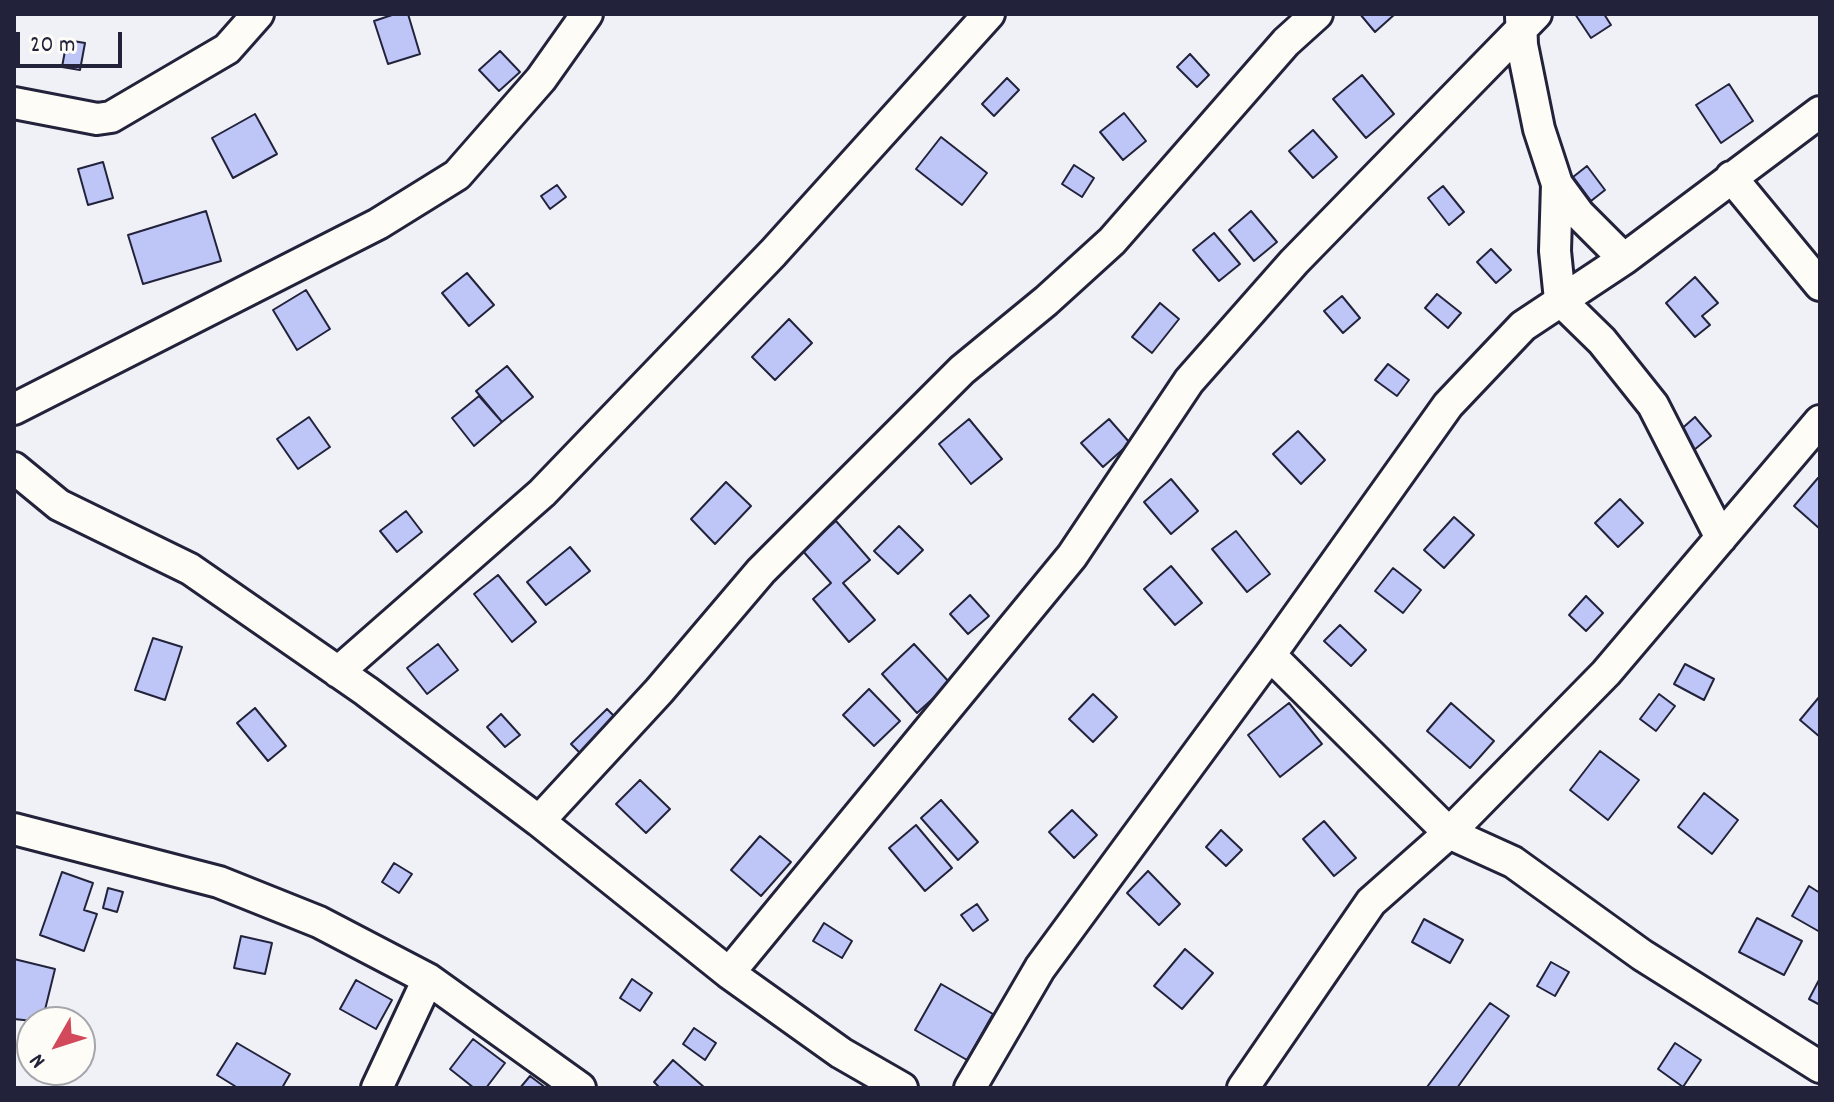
<!DOCTYPE html>
<style>
body{margin:0}
#map{position:relative;width:1834px;height:1102px;overflow:hidden;background:#f0f1f7;font-family:Dekko,sans-serif}
canvas{display:block}
.frame{position:absolute;inset:0;border:16px solid #22223b;pointer-events:none}
.north{position:absolute;left:16px;top:1006px;width:80px;height:80px;box-sizing:border-box;background:#fdfcf7;border:2px solid #a5a5ac;border-radius:50%;rotate:231deg;font-size:22px;font-weight:700;line-height:32px;text-align:center;color:#22223b}
.north::after{content:'';display:block;margin:auto;width:28px;height:36px;background:#d1495b;clip-path:polygon(50% 0,100% 100%,50% 72%,0 100%)}
.scale{position:absolute;left:16px;top:32px;width:106px;height:36px;box-sizing:border-box;border:4px solid #22223b;border-top:0;padding-left:10px;font-size:24px;line-height:28px;white-space:nowrap;color:#22223b;-webkit-text-stroke:6px #fdfcf7;paint-order:stroke}
</style>
<div id="map">
<canvas width="1834" height="1102"></canvas>
<div class="frame"></div>
<div class="north">N</div>
<div class="scale">20 m</div>
</div>
<script>
const ctx = document.querySelector('canvas').getContext('2d');
ctx.lineJoin = 'round';
function fill(path, color) {
  ctx.fillStyle = color;
  ctx.fill(path, 'evenodd');
}
function poly(rows) {
  const path = new Path2D();
  for (const r of rows) {
    path.moveTo(r[0], r[1]);
    for (let i = 2; i < r.length; i += 2) path.lineTo(r[i], r[i + 1]);
  }
  return path;
}
function trace(path, color, width, dash) {
  ctx.strokeStyle = color;
  ctx.lineWidth = width;
  ctx.lineCap = dash ? 'butt' : 'round';
  ctx.setLineDash(dash || []);
  ctx.stroke(path);
}
const building = poly([
 [395,14,408,14,420,54,388,64,374,21,395,14],
 [1360,14,1395,14,1375,32,1360,14],
 [1575,14,1604,14,1611,25,1591,38,1575,14],
 [67,40,85,43,80,70,62,67,67,40],
 [500,51,520,72,499,91,479,70,500,51],
 [1190,54,1209,75,1197,87,1177,67,1190,54],
 [1362,75,1394,114,1366,138,1333,99,1362,75],
 [1007,78,1019,90,994,116,982,104,1007,78],
 [1729,84,1753,121,1721,143,1696,105,1729,84],
 [1124,113,1146,141,1123,160,1100,132,1124,113],
 [255,114,277,154,233,178,212,138,255,114],
 [1313,130,1337,157,1313,178,1289,151,1313,130],
 [941,137,987,173,962,205,916,169,941,137],
 [103,162,113,198,88,205,78,169,103,162],
 [1074,165,1094,178,1082,197,1062,184,1074,165],
 [1587,166,1605,190,1591,201,1573,177,1587,166],
 [557,185,566,197,550,209,541,196,557,185],
 [1443,186,1464,212,1449,225,1428,198,1443,186],
 [206,211,221,261,143,284,128,235,206,211],
 [1251,211,1277,242,1254,261,1229,230,1251,211],
 [1214,233,1240,264,1219,281,1193,250,1214,233],
 [1491,249,1511,270,1496,283,1477,262,1491,249],
 [467,273,494,305,469,326,442,293,467,273],
 [1695,277,1718,303,1702,316,1710,325,1695,337,1666,303,1695,277],
 [306,290,330,329,297,350,273,310,306,290],
 [1437,294,1461,313,1448,328,1425,308,1437,294],
 [1342,296,1360,318,1343,333,1324,311,1342,296],
 [1160,303,1179,319,1152,353,1132,337,1160,303],
 [789,319,812,343,775,380,752,357,789,319],
 [1388,364,1409,380,1397,396,1375,380,1388,364],
 [507,366,533,397,502,422,476,391,507,366],
 [479,396,502,422,474,446,452,418,479,396],
 [309,417,330,447,298,469,277,439,309,417],
 [1695,417,1711,436,1694,450,1678,432,1695,417],
 [969,419,1002,459,971,484,939,444,969,419],
 [1109,419,1130,443,1103,467,1081,443,1109,419],
 [1298,431,1325,460,1301,484,1273,454,1298,431],
 [1818,478,1820,480,1820,529,1794,506,1818,478],
 [1171,479,1198,511,1171,534,1144,502,1171,479],
 [726,482,751,506,715,544,691,519,726,482],
 [1620,499,1643,523,1618,547,1595,523,1620,499],
 [406,511,422,532,397,552,380,531,406,511],
 [1454,517,1474,535,1444,568,1424,550,1454,517],
 [836,521,870,560,843,583,875,620,849,642,813,599,831,583,802,550,836,521],
 [899,526,923,550,898,574,874,551,899,526],
 [1236,531,1270,574,1247,592,1212,549,1236,531],
 [570,547,590,571,546,605,527,582,570,547],
 [1171,566,1202,603,1175,625,1144,589,1171,566],
 [1393,568,1421,590,1403,613,1375,591,1393,568],
 [498,575,536,622,512,642,474,594,498,575],
 [970,595,989,616,968,634,950,614,970,595],
 [1586,596,1603,613,1586,631,1569,615,1586,596],
 [1340,625,1366,650,1351,666,1324,641,1340,625],
 [153,638,182,647,165,700,135,690,153,638],
 [438,644,458,670,427,694,407,668,438,644],
 [914,644,950,683,917,713,882,674,914,644],
 [1685,664,1714,679,1704,700,1674,684,1685,664],
 [869,689,900,721,874,746,843,715,869,689],
 [1093,694,1117,717,1093,742,1069,719,1093,694],
 [1659,694,1675,706,1656,731,1640,719,1659,694],
 [1820,696,1820,737,1800,720,1820,696],
 [1289,703,1322,744,1280,777,1248,735,1289,703],
 [1451,703,1494,741,1470,768,1427,731,1451,703],
 [255,708,286,746,268,761,237,723,255,708],
 [607,709,622,724,587,760,571,744,607,709],
 [501,714,520,735,505,747,487,727,501,714],
 [1600,751,1639,780,1608,820,1570,790,1600,751],
 [640,780,670,809,646,833,616,804,640,780],
 [1704,793,1738,820,1712,854,1678,827,1704,793],
 [941,800,978,842,958,860,921,818,941,800],
 [1072,810,1097,835,1074,858,1049,832,1072,810],
 [1324,821,1356,858,1334,876,1303,839,1324,821],
 [916,825,952,868,925,891,889,848,916,825],
 [1221,830,1242,850,1226,866,1206,847,1221,830],
 [760,836,791,862,761,896,731,870,760,836],
 [394,863,412,874,399,893,382,882,394,863],
 [1148,871,1180,904,1159,925,1127,893,1148,871],
 [62,872,93,883,84,910,97,914,84,951,40,935,62,872],
 [1809,886,1820,893,1820,932,1792,916,1809,886],
 [108,888,123,892,117,912,103,908,108,888],
 [977,904,988,920,973,931,961,915,977,904],
 [1757,918,1802,941,1784,975,1739,952,1757,918],
 [1424,919,1463,940,1450,963,1412,942,1424,919],
 [824,923,852,941,842,958,813,941,824,923],
 [241,936,272,943,265,974,234,968,241,936],
 [1185,949,1213,973,1182,1009,1154,986,1185,949],
 [14,959,55,969,42,1022,14,1019,14,959],
 [1551,962,1569,972,1555,996,1537,986,1551,962],
 [1820,978,1820,1005,1809,999,1820,978],
 [632,979,652,993,640,1011,620,998,632,979],
 [356,980,392,1000,376,1029,340,1009,356,980],
 [941,984,993,1014,967,1060,915,1030,941,984],
 [1490,1003,1509,1016,1457,1088,1427,1087,1490,1003],
 [694,1028,716,1043,705,1060,683,1044,694,1028],
 [473,1039,505,1063,486,1088,474,1088,450,1069,473,1039],
 [237,1043,290,1074,282,1088,238,1088,217,1075,237,1043],
 [1675,1043,1701,1060,1683,1087,1658,1069,1675,1043],
 [673,1060,705,1088,660,1088,654,1082,673,1060],
 [530,1076,546,1088,520,1088,530,1076]
]);
fill(building, '#bec6f8');
trace(building, '#22223b', 2);
const street = poly([
 [1521,16,1522,45,1539,129,1557,184,1579,214,1624,259],
 [14,103,97,119,111,117,227,49,258,14],
 [1731,177,1820,285],
 [1557,184,1555,251,1560,300,1602,341,1653,405,1721,538],
 [14,409,378,224,457,175,541,79,587,14],
 [14,468,59,505,190,569,366,691,539,821,729,973,841,1053,902,1088],
 [1270,655,1449,833,1513,862,1642,955,1820,1067],
 [338,672,542,493,773,253,989,14],
 [539,821,659,691,761,571,962,370,1046,301,1112,241,1286,42,1317,14],
 [14,829,219,882,319,922,428,979,580,1088],
 [729,973,1072,556,1189,381,1294,262,1536,14],
 [377,1088,428,979],
 [970,1088,1040,968,1270,655,1448,405,1523,326,1624,259,1820,112],
 [1243,1088,1371,902,1449,833,1606,673,1820,421]
]);
trace(street, '#22223b', 36);
trace(street, '#fdfcf7', 30);
</script>
